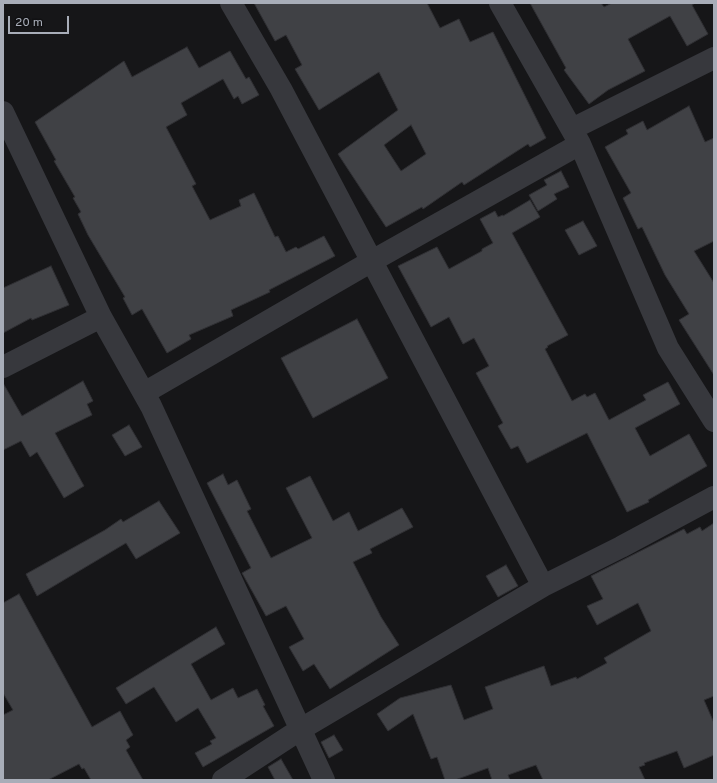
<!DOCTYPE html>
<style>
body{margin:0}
#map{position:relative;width:717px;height:783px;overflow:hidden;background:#161618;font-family:Overpass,sans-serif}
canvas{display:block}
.frame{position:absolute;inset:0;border:4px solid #a8adb8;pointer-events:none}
.scale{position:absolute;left:8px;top:16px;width:61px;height:18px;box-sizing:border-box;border:2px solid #a8adb8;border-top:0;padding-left:5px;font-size:12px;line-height:14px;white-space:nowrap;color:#a8adb8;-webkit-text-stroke:3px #111113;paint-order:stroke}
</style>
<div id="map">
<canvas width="717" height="783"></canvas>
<div class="frame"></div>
<div class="scale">20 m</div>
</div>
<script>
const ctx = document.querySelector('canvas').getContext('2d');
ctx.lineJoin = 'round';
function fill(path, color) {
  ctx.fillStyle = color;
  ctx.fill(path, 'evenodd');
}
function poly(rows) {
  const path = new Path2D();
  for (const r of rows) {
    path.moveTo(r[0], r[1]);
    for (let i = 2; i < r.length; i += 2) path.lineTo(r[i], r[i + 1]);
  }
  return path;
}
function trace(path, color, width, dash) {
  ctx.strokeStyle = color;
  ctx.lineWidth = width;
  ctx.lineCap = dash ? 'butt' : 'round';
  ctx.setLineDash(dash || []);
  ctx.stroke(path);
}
const building = poly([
 [254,3,427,3,440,28,459,19,470,42,493,32,546,138,530,147,528,144,464,185,462,182,423,209,422,207,386,227,338,154,398,110,379,72,319,110,295,69,302,65,286,35,275,41,254,3],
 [411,125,426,154,401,171,384,145,411,125],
 [530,3,601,3,604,7,612,3,695,3,692,5,708,34,687,46,670,16,628,39,645,71,608,90,589,104,564,70,566,68,530,3],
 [187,47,199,68,230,51,246,79,249,77,259,95,242,104,238,96,234,99,223,79,181,103,187,115,166,127,196,184,192,186,210,220,241,206,239,200,254,193,275,237,278,236,286,252,296,247,298,249,324,236,335,256,269,290,270,292,231,310,233,316,189,335,191,339,167,353,142,309,132,315,123,298,125,297,88,235,78,214,81,212,73,198,75,197,54,161,56,160,35,122,124,61,132,77,187,47],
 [689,106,705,142,714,138,714,241,694,251,714,283,714,375,679,320,689,314,665,275,642,227,638,229,623,198,631,193,605,147,628,134,626,130,643,121,647,130,689,106],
 [561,171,569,187,554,194,557,199,538,211,529,195,547,185,544,180,561,171],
 [530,200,540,217,512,233,568,335,547,346,548,347,545,349,572,401,585,394,587,397,595,393,609,420,646,400,643,395,668,382,680,404,635,428,650,456,689,434,707,466,648,500,649,502,627,512,587,433,527,463,518,446,511,449,498,426,503,423,476,373,489,366,474,338,463,344,449,317,431,327,398,266,437,247,449,269,482,251,482,249,493,243,480,219,495,211,498,217,503,215,503,216,530,200],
 [583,221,597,246,579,255,565,230,583,221],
 [51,266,69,305,32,320,31,318,3,333,3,288,51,266],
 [357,319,388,378,313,418,281,358,357,319],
 [83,381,93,401,87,404,92,415,55,433,84,486,64,498,37,452,30,457,21,441,3,450,3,383,22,416,83,381],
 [129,425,142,447,125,456,112,435,129,425],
 [223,474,228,485,237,480,251,509,247,511,271,558,312,538,286,488,310,476,333,521,349,512,358,531,402,508,413,527,370,549,372,553,353,562,381,617,399,645,330,689,314,664,303,671,289,647,304,639,286,606,266,616,242,573,251,568,207,483,223,474],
 [159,501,180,533,136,559,126,543,37,596,26,574,105,530,121,519,123,522,159,501],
 [714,523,714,696,704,700,714,723,714,755,684,768,677,751,644,763,645,765,639,767,645,780,543,780,536,765,508,775,510,780,492,780,488,768,455,780,445,780,437,757,431,759,413,714,388,731,377,714,400,698,451,685,464,720,493,709,485,687,544,666,551,686,576,677,577,679,607,663,604,658,651,631,638,603,597,625,587,606,603,599,591,576,684,529,687,534,700,527,702,531,714,523],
 [506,565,518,586,498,597,486,576,506,565],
 [19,594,92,727,120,711,133,735,126,740,130,747,126,750,143,780,91,780,84,768,82,769,79,764,48,780,3,780,3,715,13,710,3,693,3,603,19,594],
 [216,627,225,644,191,664,211,700,233,688,238,698,257,689,265,705,263,706,274,726,203,767,195,753,212,744,210,741,216,738,198,708,176,722,154,687,126,704,116,688,216,627],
 [334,735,343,750,329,758,321,742,334,735],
 [281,759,293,780,275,780,268,767,281,759]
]);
fill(building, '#404145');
trace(building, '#303034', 1);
trace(poly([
 [231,3,281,89,543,586],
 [500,3,580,144,668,348,714,421],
 [3,112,101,317,151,406,324,780],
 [572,129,714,58],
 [3,367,101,317],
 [144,393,372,261,580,144],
 [223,780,301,729,543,586,621,547,714,497]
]), '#37383d', 22);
</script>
